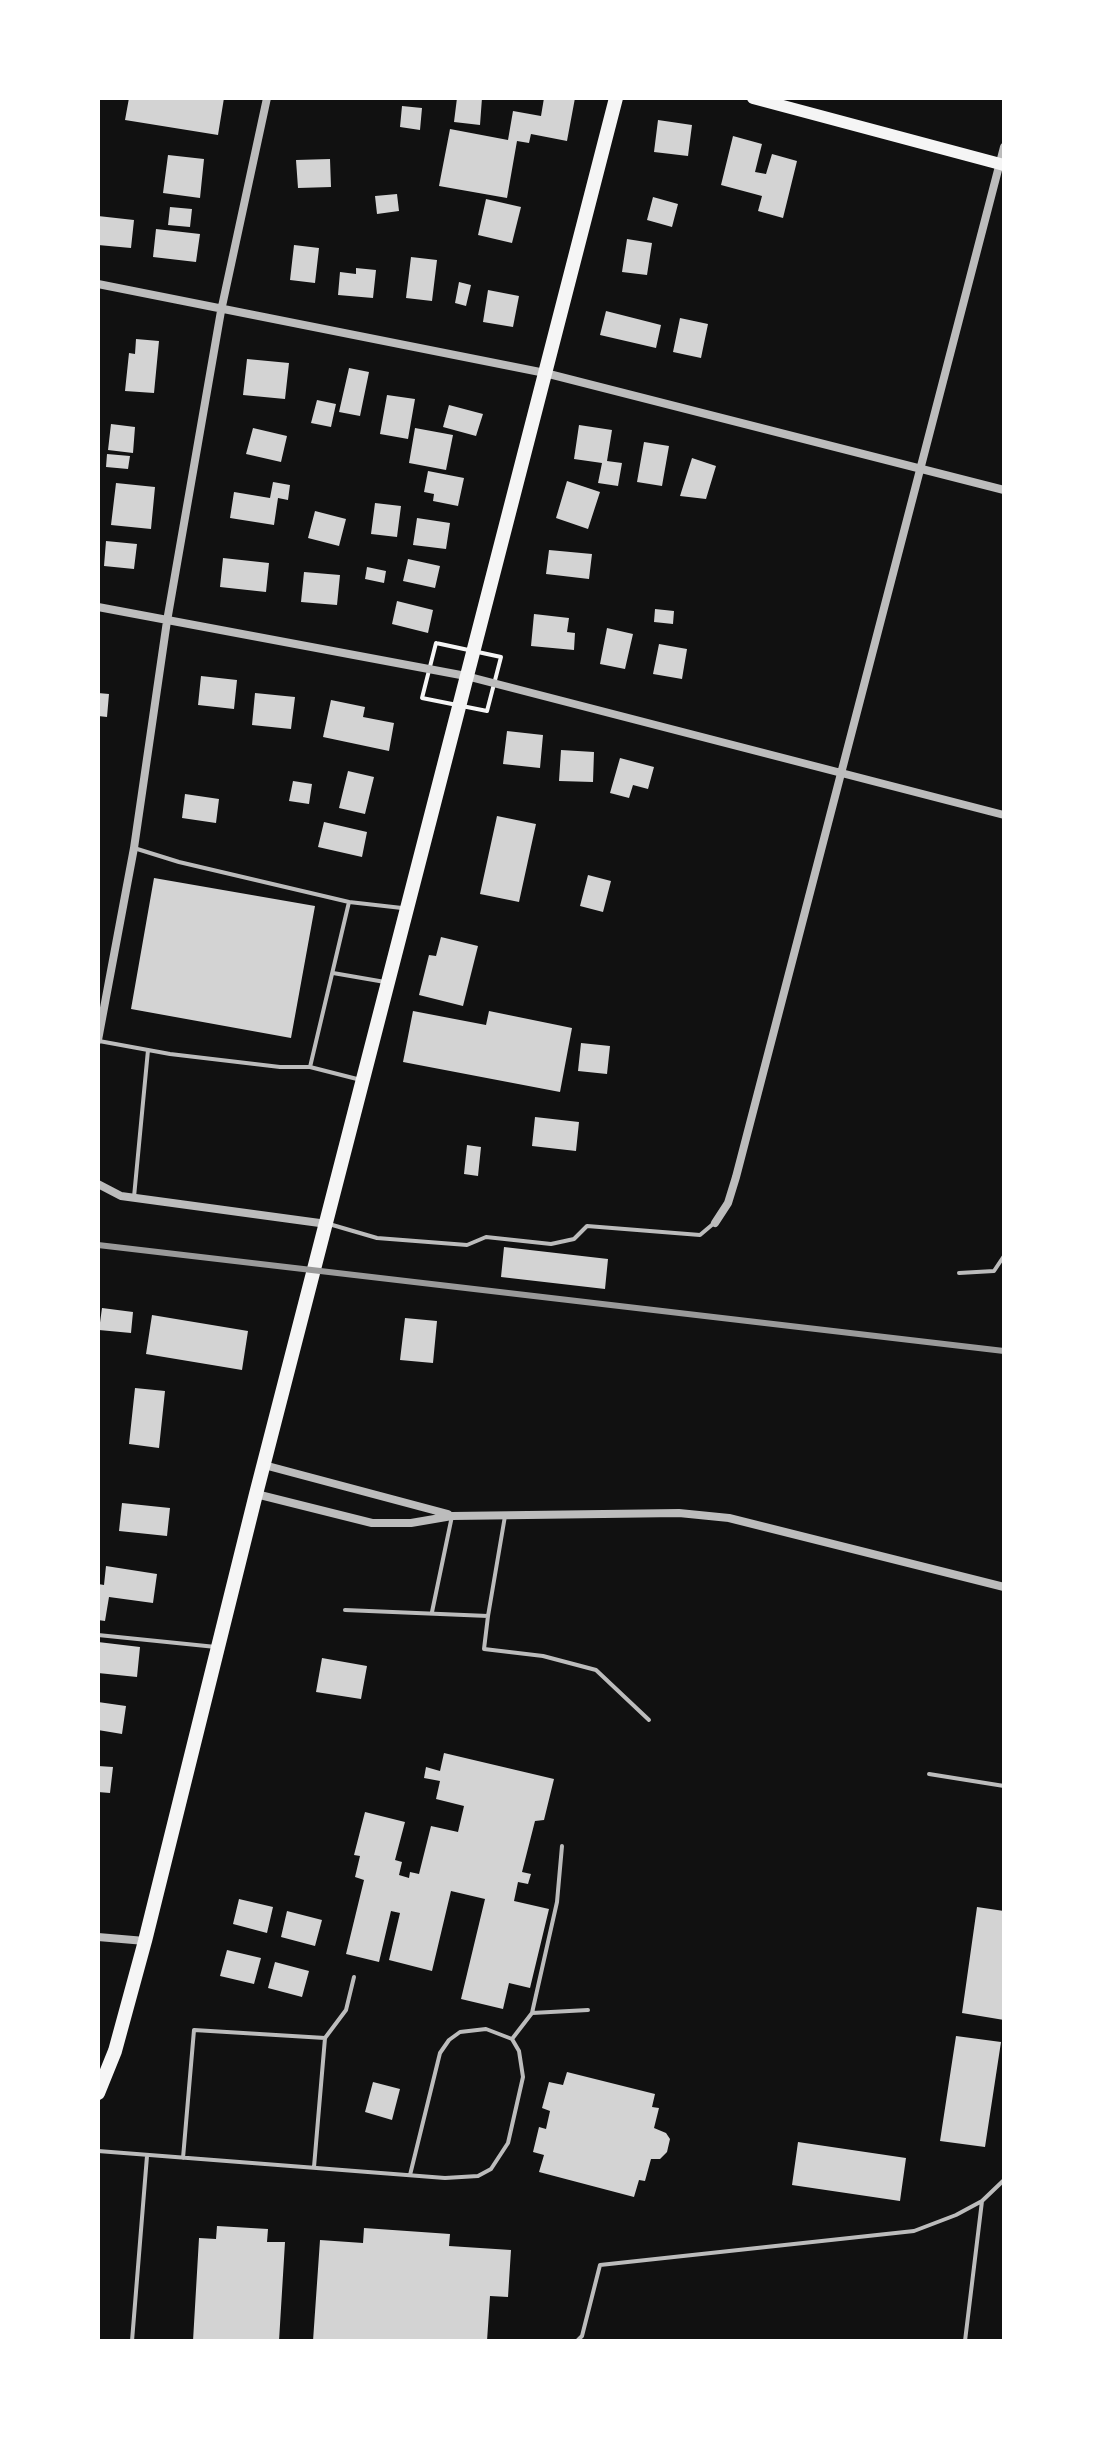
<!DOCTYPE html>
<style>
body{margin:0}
#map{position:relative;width:1102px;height:2439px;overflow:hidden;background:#111;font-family:Georgia,serif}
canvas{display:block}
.frame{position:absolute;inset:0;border:100px solid #fff;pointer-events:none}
</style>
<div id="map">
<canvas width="1102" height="2439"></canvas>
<div class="frame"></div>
</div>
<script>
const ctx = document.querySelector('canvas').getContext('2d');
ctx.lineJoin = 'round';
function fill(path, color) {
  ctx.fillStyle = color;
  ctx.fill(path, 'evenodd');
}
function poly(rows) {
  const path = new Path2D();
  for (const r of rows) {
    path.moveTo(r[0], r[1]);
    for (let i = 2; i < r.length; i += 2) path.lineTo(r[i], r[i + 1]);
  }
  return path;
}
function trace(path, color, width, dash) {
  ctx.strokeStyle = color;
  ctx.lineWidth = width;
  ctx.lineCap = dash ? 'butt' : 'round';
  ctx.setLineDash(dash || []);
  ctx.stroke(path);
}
fill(poly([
 [129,98,224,98,218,135,125,120],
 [457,98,482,98,480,125,454,122],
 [544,98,575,98,567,141,531,134,529,143,517,141,507,198,439,186,450,129,508,140,513,111,541,116],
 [402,106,422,108,420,130,400,127],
 [658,120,692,125,688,156,654,152],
 [733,136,762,144,755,172,766,174,772,154,797,161,783,218,758,211,762,196,721,185],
 [168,155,204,159,200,198,163,193],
 [330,159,331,187,298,188,296,160],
 [397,194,399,211,377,214,375,196],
 [653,197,678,204,672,227,647,220],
 [486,199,521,207,512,243,478,235],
 [170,207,192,209,190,227,168,225],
 [98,216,134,220,131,248,98,245],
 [156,229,200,234,196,262,153,257],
 [627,239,652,243,647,275,622,272],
 [294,245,319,248,315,283,290,280],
 [411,257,437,260,432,301,406,298],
 [356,268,376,270,373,298,338,295,340,272,356,274],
 [459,282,471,285,466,306,455,303],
 [488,290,519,296,513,327,483,322],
 [606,311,661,325,656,348,600,335],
 [680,318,708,324,701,358,673,352],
 [136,339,159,341,154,393,125,391,129,353,135,354],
 [247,359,289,363,285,399,243,395],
 [349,368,369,372,360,416,339,412],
 [387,395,415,399,408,439,380,434],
 [317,400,336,404,331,427,311,423],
 [449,405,483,414,476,436,443,427],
 [111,424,135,427,133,453,108,450],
 [579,425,612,430,607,461,622,463,618,486,598,483,602,463,574,459],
 [253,428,287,436,281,462,246,454],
 [415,428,453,435,446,470,409,463],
 [644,442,669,446,662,486,637,482],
 [107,454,130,456,128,469,106,467],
 [692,458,716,466,706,499,680,496],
 [428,471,464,478,458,506,433,501,434,494,424,492],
 [567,481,600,492,588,529,556,518],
 [273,482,290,485,288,500,278,498,274,525,230,518,234,492,270,498],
 [116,483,155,487,151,529,111,525],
 [375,503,401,506,397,537,371,534],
 [315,511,346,519,339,546,308,538],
 [417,518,450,523,446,549,413,545],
 [106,541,137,544,134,569,104,566],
 [549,550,592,554,589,579,546,574],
 [223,558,269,563,266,592,220,587],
 [408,559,440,566,435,588,403,581],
 [367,567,386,571,384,583,365,579],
 [304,572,340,575,337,605,301,602],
 [397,601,433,610,428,633,392,624],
 [655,609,674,611,673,624,654,622],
 [534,614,569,618,567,632,575,633,574,650,531,646],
 [607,628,633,634,625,669,600,664],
 [659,644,687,649,682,679,653,674],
 [201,676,237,680,234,709,198,705],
 [98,693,109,694,107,717,98,716],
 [255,693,295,697,291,729,252,725],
 [331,700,365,707,363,717,394,723,389,751,323,737],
 [507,731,543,735,540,768,503,764],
 [561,750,594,752,593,782,559,781],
 [620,758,654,767,648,789,633,785,629,798,610,793],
 [348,771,374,777,365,814,339,808],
 [293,781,312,784,309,804,289,801],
 [185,794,219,799,216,823,182,818],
 [497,816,536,824,519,902,480,894],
 [324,822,367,832,362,857,318,847],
 [588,875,611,881,603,912,580,906],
 [154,878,315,906,291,1038,131,1009],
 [441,937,478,946,463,1006,419,995,429,955,436,956],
 [413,1011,486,1025,489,1011,572,1028,560,1092,403,1062],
 [581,1043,610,1046,607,1074,578,1071],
 [535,1117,579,1122,576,1151,532,1146],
 [467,1145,481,1147,478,1176,464,1174],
 [504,1247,608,1259,605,1289,501,1277],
 [102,1308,133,1312,131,1333,99,1330],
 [152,1315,248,1331,242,1370,146,1354],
 [405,1318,437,1321,433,1363,400,1360],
 [135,1388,165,1391,159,1448,129,1444],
 [122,1503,170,1508,167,1536,119,1531],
 [106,1566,157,1574,153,1603,109,1597,105,1621,98,1620,98,1584,104,1585],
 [98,1642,140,1647,137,1677,98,1673],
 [322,1658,367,1666,361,1699,316,1692],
 [98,1702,126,1706,122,1734,98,1730],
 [444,1753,554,1779,544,1820,535,1821,522,1872,531,1874,528,1884,518,1882,514,1901,549,1909,530,1988,509,1983,503,2009,461,1999,485,1899,451,1891,432,1971,389,1960,400,1913,391,1911,379,1962,346,1954,364,1880,355,1877,360,1856,354,1855,365,1812,405,1822,395,1860,402,1862,399,1875,409,1878,410,1872,419,1874,431,1826,458,1832,464,1806,436,1799,440,1781,424,1778,426,1767,440,1771],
 [98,1766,113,1767,110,1793,98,1792],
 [239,1899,273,1907,267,1933,233,1924],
 [977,1907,1004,1911,1004,2020,962,2013],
 [287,1911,322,1920,315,1946,281,1937],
 [227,1950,261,1958,254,1984,220,1976],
 [275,1962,309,1971,302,1997,268,1988],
 [956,2036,1001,2042,985,2147,940,2141],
 [567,2072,655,2094,652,2107,659,2108,654,2128,666,2133,670,2139,667,2152,660,2159,651,2159,645,2181,639,2180,634,2197,539,2172,544,2155,533,2152,539,2127,546,2129,550,2111,542,2108,549,2082,563,2085],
 [373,2082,400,2089,392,2120,365,2112],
 [798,2142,906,2158,900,2201,792,2185],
 [217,2226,268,2229,267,2242,285,2242,279,2341,193,2341,199,2238,216,2239],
 [364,2228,450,2234,449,2246,511,2250,508,2297,490,2296,487,2341,313,2341,320,2240,363,2243]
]), '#d3d3d3');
trace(poly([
 [436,643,501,657,487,711,422,698,436,643]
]), '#f5f5f5', 4);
trace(poly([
 [134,848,179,862,349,902],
 [333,973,385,982],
 [99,1041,170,1054,280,1067,310,1067],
 [361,1080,310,1067,349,902,402,908],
 [134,1197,148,1050],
 [329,1224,377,1238,467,1245,486,1237,551,1244,574,1239,587,1226,700,1235,713,1224],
 [959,1273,994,1271,1004,1256],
 [345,1610,488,1616,484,1649,543,1656,596,1670,649,1720],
 [432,1612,452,1516],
 [488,1616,505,1516],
 [98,1635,216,1647],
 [929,1774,1004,1786],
 [532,2013,588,2010],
 [325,2038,346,2010,354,1977],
 [512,2039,532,2013,557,1902,562,1846],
 [98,2151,445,2178,478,2176,491,2169,508,2143,523,2077,519,2051,512,2039,486,2029,460,2032,449,2040,440,2053,410,2175],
 [183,2158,194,2030,325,2038,314,2167],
 [132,2341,147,2156],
 [577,2341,582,2336,600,2265,914,2231,956,2215,982,2201,1004,2180],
 [965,2341,982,2201]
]), '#bcbcbc', 4);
trace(poly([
 [98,284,545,373,1004,490],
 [98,607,466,676,1004,815],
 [98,1040,134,848,167,621,221,311,267,98],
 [98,1184,121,1196,327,1224],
 [715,1223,728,1203,736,1177,1004,147],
 [264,1465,448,1514],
 [256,1494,372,1523,411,1523,452,1516,679,1513,729,1518,1004,1587],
 [98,1937,145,1941]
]), '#bcbcbc', 8);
trace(poly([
 [753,98,1004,165]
]), '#f5f5f5', 12);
trace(poly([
 [98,2093,115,2051,145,1941,256,1494,616,98]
]), '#f5f5f5', 14);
trace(poly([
 [98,1245,1004,1351]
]), '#9a9a9a', 6);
</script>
